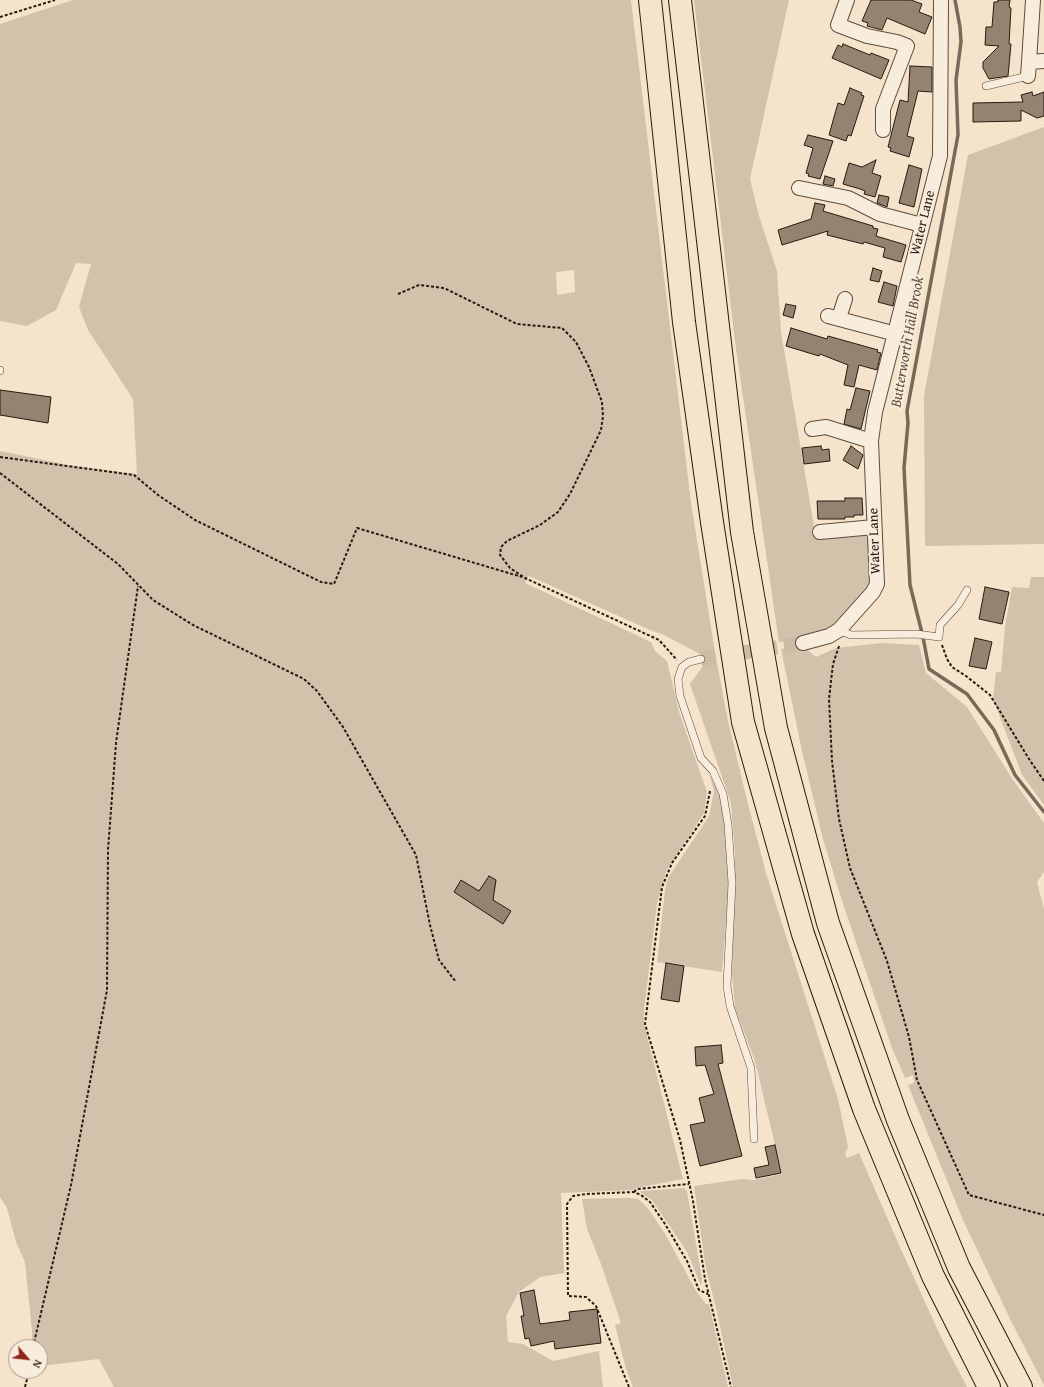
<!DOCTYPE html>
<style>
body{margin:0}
#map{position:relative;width:1044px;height:1387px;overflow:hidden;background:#f5e4cb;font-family:"Gentium Book Plus",serif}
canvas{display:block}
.north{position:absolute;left:8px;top:1339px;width:40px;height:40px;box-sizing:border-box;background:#f8eddd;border:1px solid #a5988a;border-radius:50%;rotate:118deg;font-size:11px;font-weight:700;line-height:16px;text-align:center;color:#29190e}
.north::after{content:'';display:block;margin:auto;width:14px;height:18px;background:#8f2418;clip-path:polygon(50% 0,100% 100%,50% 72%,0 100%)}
</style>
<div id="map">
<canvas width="1044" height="1387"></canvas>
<div class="north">N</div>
</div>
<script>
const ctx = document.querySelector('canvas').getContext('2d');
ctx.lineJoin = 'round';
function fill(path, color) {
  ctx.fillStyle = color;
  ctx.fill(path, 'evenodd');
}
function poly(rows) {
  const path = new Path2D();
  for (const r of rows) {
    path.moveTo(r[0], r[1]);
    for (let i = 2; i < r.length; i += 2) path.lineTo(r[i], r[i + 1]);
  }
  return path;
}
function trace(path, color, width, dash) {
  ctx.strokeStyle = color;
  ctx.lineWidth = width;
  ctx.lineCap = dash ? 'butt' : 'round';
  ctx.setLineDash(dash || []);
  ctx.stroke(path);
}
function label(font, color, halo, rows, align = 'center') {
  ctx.font = font + ' "Gentium Book Plus",serif';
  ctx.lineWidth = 4;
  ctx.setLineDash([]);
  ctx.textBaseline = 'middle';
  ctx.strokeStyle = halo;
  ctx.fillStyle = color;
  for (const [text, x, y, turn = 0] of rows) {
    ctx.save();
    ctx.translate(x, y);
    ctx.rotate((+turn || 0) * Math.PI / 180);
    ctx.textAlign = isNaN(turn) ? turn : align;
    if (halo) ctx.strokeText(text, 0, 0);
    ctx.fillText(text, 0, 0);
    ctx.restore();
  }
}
fill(poly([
 [73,0,631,0,691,503,715,652,728,721,745,792,766,873,838,1099,848,1147,845,1154,847,1158,859,1153,899,1245,941,1337,967,1387,733,1387,717,1312,706,1269,694,1186,742,1179,754,1180,782,1174,755,1061,735,1008,732,973,735,852,731,803,690,684,703,666,702,655,662,634,650,630,529,576,525,583,651,642,655,651,667,661,679,712,707,792,704,813,666,871,657,904,644,1010,644,1024,683,1179,636,1188,633,1190,561,1193,564,1273,540,1277,519,1292,506,1316,508,1342,523,1344,553,1361,599,1351,603,1387,114,1387,99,1359,49,1365,40,1363,40,1347,32,1347,32,1331,25,1262,16,1242,7,1208,0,1197,0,451,68,465,137,474,133,399,88,330,79,307,91,264,76,263,56,310,27,326,0,321,0,24],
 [574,270,575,292,557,295,556,272],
 [694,0,789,0,750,179,759,216,777,271,781,332,816,538,853,534,869,536,873,583,831,632,779,642,736,349],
 [1044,127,1044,544,925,546,924,396,968,155],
 [1031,577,1044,577,1044,805,1022,775,993,699,996,672,1001,672,1005,627,1012,587,1029,588],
 [882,643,919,645,926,673,967,707,1013,780,1044,823,1044,872,1037,882,1044,909,1044,1385,1011,1321,963,1220,908,1085,914,1083,913,1075,905,1078,892,1048,842,901,823,839,802,751,781,649,803,646,816,657,836,648],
 [709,773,720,795,726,828,730,873,722,972,657,962,665,890,668,878,709,816,714,791],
 [684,1188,687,1191,702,1279,701,1286,687,1252,652,1200,640,1192,642,1191],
 [629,1198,638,1199,647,1207,664,1232,696,1291,706,1304,709,1304,728,1387,633,1387,626,1369,615,1325,621,1323,601,1264,587,1229,582,1199]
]), '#d2c1ab');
trace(poly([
 [955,0,960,27,961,42,956,80,958,135,907,411,908,423,904,468,910,585,923,637,929,669,967,694,994,730,1015,775,1044,812]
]), '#7a6959', 3.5);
const building = poly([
 [871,0,911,0,922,4,919,12,932,17,925,34,887,18,882,30,867,26,868,23,862,21,871,0],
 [998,0,1010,0,1009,7,1011,8,1009,44,1011,44,1008,76,989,79,983,68,983,62,999,46,985,45,986,27,992,27,994,2,998,2,998,0],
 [843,44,870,55,871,53,889,60,881,79,832,58,838,45,842,47,843,44],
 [910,66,932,67,932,92,918,91,907,136,914,138,909,157,890,151,891,148,888,147,900,100,908,102,910,66],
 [850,88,862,93,861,95,864,96,851,136,848,135,846,141,829,135,838,103,844,105,850,88],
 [1032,92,1033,96,1044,92,1044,116,1037,118,1021,110,1021,121,973,122,973,103,1023,102,1021,95,1032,92],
 [808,135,833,141,820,179,808,176,809,174,806,173,813,148,804,145,808,135],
 [876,160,872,173,881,176,875,197,864,194,865,191,860,189,843,184,849,163,862,167,876,160],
 [909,165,922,169,914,207,899,203,909,165],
 [825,176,835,179,833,186,823,184,825,176],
 [879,195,889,197,887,207,877,203,879,195],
 [815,203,825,205,823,211,873,226,873,228,878,229,876,236,906,245,901,262,883,257,885,248,864,242,863,244,827,235,828,231,782,245,778,230,811,219,815,203],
 [873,268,882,271,879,282,870,280,873,268],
 [884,282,897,286,893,306,878,302,884,282],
 [786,304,796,306,793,318,783,315,786,304],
 [791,328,827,339,828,336,878,350,877,352,881,353,877,370,859,365,854,387,844,385,848,365,820,354,819,356,786,346,791,328],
 [856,388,870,391,861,429,844,424,847,409,850,410,856,388],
 [0,390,51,397,48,423,0,415,0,390],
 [821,446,822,450,829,449,830,461,804,464,802,448,821,446],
 [851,446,863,455,858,469,843,460,851,446],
 [845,498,862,498,863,515,854,515,854,517,845,517,845,519,818,519,817,501,845,501,845,498],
 [985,587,1009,592,1002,624,979,619,985,587],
 [975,638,992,642,986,669,969,666,975,638],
 [489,876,496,880,493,900,511,911,503,924,454,892,461,880,479,891,489,876],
 [666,963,684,966,679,1002,661,999,666,963],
 [721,1045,723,1063,718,1064,742,1156,700,1166,690,1125,705,1122,699,1098,714,1094,705,1065,696,1066,695,1047,721,1045],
 [775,1145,781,1173,756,1178,754,1168,769,1165,765,1147,775,1145],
 [534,1290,540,1324,570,1320,569,1312,597,1309,601,1343,555,1349,554,1341,531,1346,529,1338,525,1339,521,1316,524,1316,520,1293,534,1290]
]);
fill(building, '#938370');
trace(building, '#29190e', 1);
trace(poly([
 [701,659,803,643]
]), '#ccbba5', 14, [14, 7]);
const lane = poly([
 [986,86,1028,76],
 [0,370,0,371],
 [839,630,851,635,916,634,939,637,940,625,958,605,967,590],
 [701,659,689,662,682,667,678,679,680,696,701,758,713,771,723,794,728,824,732,883,727,986,730,1006,751,1068,754,1139]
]);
const street = poly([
 [847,0,838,25,867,36,897,42,907,46,883,109,883,130],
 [1033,0,1029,62,1044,61],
 [1028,76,1029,62],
 [799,188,848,198,880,214,922,225],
 [828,316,896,334],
 [839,318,845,299],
 [812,429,826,427,871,441],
 [820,532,874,527],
 [803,643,829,636,839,630,873,592,877,584,871,441,875,412,940,156,941,0]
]);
const highway = poly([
 [650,0,684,322,712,522,743,722,803,934,864,1109,933,1276,989,1387],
 [680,0,742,532,776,728,828,923,898,1120,959,1268,1021,1387]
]);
trace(lane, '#5c4c3d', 8);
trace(street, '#5c4c3d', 16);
trace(highway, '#29190e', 24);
trace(poly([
 [0,17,55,0],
 [398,294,419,285,444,288,517,324,562,328,576,342,589,367,602,402,603,416,601,430,570,494,558,512,540,525,507,541,501,547,500,555,510,568,525,578,659,640,677,660],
 [0,457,134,475,158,495,195,520,321,582,334,584,357,528,522,577],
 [0,473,118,564,153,600,193,625,304,679,317,691,343,727,416,855,430,925,439,960,456,982],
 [942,645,947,659,952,667,966,676,990,695,1029,759,1044,781],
 [839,646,833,664,829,699,832,761,839,819,850,868,887,961,909,1037,917,1080,969,1195,1044,1215],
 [710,791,705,816,672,863,662,887,645,1024,680,1140,693,1201,705,1279,731,1387],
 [634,1192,637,1189,689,1184],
 [33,1347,71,1185,107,990,108,850,116,743,138,586],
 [25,1387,29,1371],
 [629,1387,596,1306,586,1297,568,1296,567,1204,573,1196,586,1194,634,1192,641,1195,650,1202,665,1224,687,1261,699,1290,708,1294]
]), '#29190e', 2, [3, 2]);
trace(lane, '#f8eddd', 7);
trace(street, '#f8eddd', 14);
trace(highway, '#f5e4cb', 22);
label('14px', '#29190e', '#f8eddd', [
 ["Water Lane",923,223,-76],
 ["Water Lane",875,541,-92]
]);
label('italic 15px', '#5f4f40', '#f8eddd', [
 ["Butterworth Hall Brook",908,342,-80]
]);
</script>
